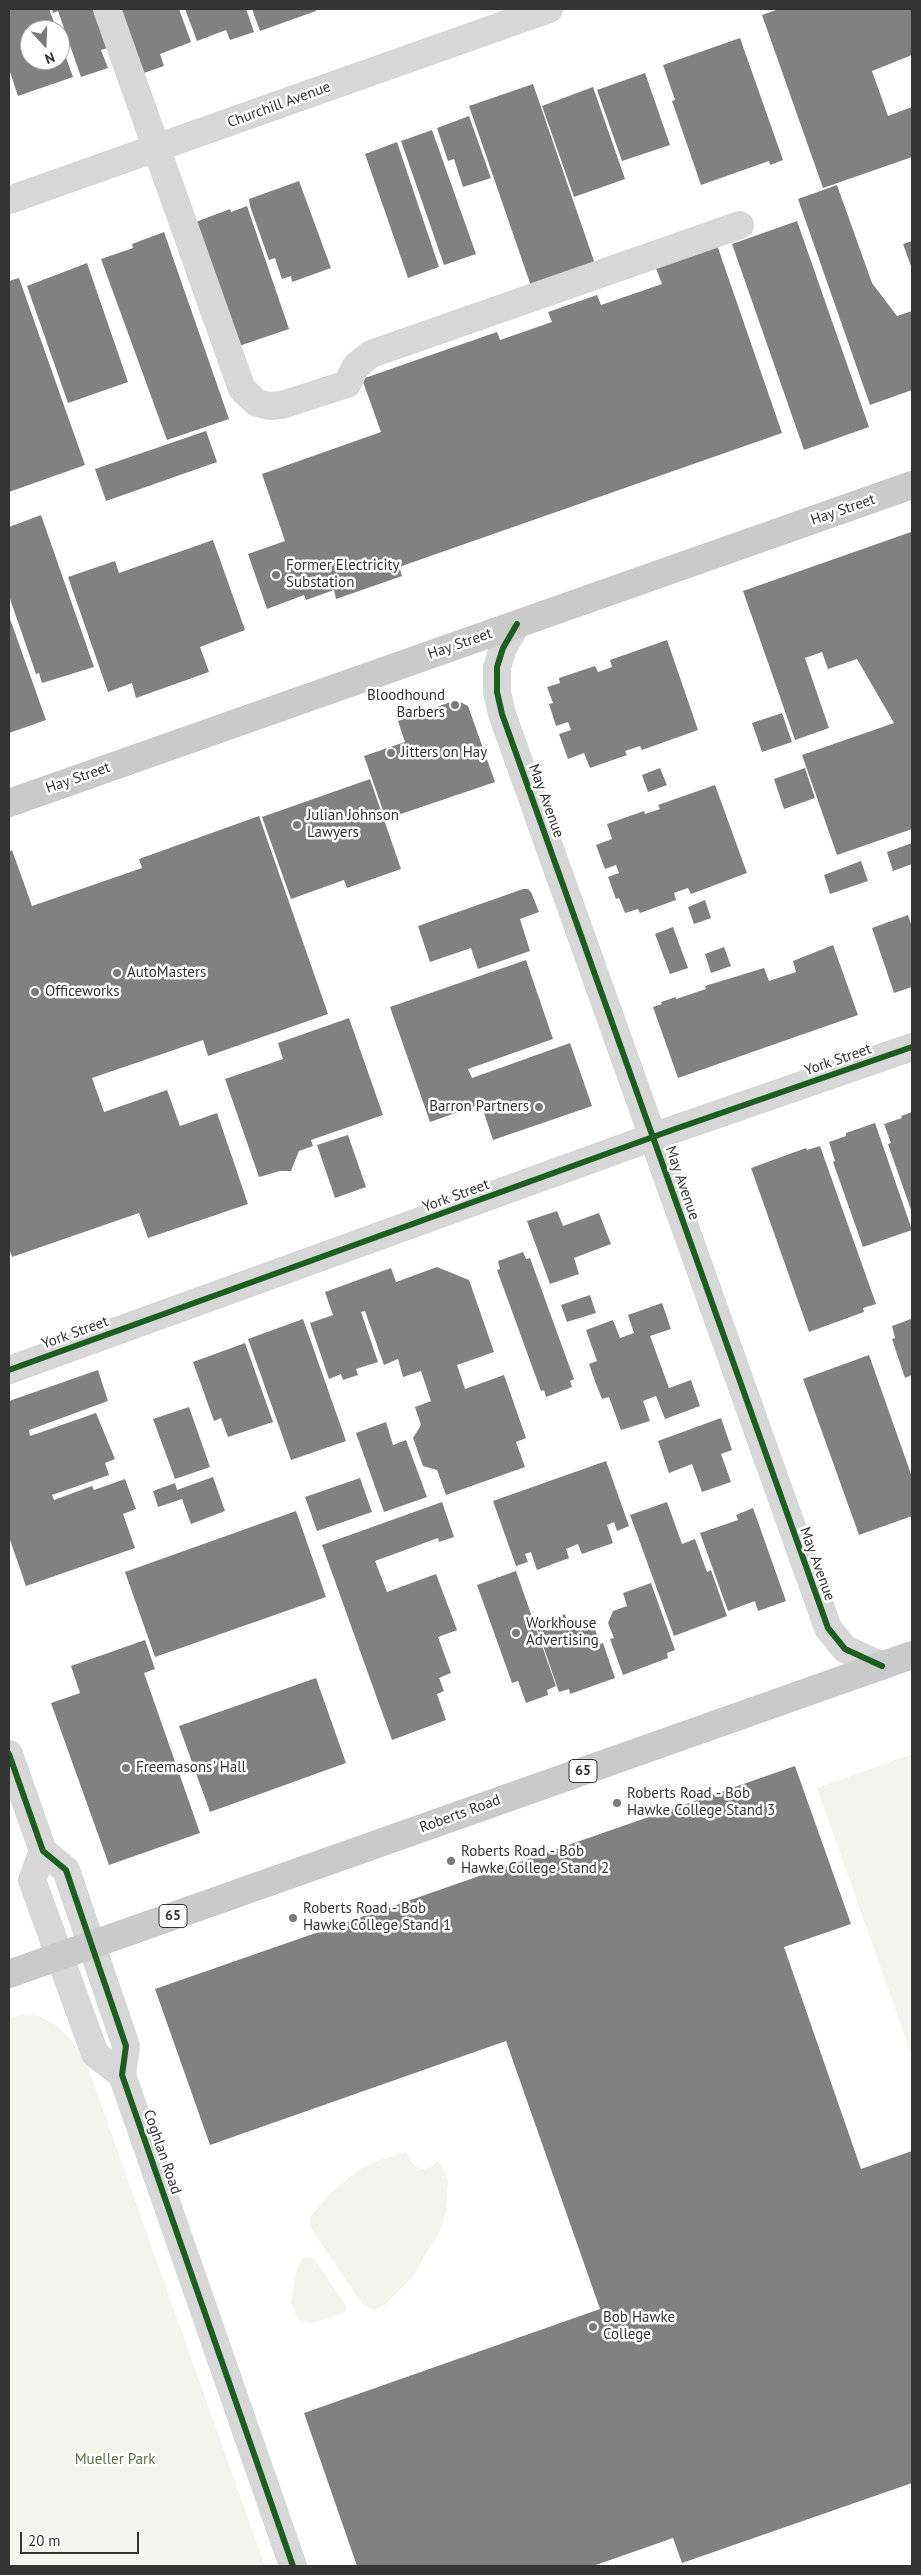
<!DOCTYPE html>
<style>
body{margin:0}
#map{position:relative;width:921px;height:2575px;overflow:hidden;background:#fff;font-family:"PT Sans",sans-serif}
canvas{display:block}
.frame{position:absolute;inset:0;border:10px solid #333;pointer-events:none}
.north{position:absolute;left:20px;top:20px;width:50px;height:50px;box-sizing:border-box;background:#fff;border:1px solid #adadad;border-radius:50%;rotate:160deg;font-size:14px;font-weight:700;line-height:20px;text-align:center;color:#333}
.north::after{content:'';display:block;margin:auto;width:18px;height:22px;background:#7a7a7a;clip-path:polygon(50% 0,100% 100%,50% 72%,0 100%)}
.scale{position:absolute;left:20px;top:2532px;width:119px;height:22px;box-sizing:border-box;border:2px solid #333;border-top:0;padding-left:6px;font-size:15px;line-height:18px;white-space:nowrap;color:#333;-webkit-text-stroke:4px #fff;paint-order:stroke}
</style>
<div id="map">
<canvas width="921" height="2575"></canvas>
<div class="frame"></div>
<div class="north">N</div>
<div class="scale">20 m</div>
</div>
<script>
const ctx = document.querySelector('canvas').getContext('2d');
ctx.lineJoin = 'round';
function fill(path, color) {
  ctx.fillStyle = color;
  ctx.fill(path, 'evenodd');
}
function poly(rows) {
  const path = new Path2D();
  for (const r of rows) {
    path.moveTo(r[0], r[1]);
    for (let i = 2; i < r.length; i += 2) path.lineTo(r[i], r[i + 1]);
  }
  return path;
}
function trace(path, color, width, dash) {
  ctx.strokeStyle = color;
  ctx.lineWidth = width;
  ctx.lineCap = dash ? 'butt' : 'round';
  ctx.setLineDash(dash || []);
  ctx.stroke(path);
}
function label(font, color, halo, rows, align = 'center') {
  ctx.font = font + ' "PT Sans",sans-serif';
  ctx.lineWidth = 5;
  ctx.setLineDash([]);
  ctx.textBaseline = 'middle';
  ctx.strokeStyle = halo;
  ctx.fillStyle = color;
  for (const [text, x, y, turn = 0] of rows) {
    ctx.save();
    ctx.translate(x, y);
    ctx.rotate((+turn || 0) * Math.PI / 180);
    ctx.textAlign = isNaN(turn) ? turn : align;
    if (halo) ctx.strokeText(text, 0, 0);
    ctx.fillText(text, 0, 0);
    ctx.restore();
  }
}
fill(poly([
 [912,1754,912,2056,817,1788],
 [26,2014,39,2016,56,2025,72,2040,87,2065,265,2566,9,2566,9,2018],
 [407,2152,409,2159,415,2166,423,2169,431,2167,438,2161,443,2168,448,2180,446,2212,440,2231,411,2279,385,2305,374,2310,362,2304,310,2227,310,2217,330,2193,360,2169,376,2161],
 [310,2257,315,2259,347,2307,344,2313,312,2323,298,2320,291,2302,297,2269,303,2258]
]), '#f1f5ed');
fill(poly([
 [9,9,49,9,57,30,30,30,30,60,60,60,60,41,73,77,18,96,9,69],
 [52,9,98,9,111,47,101,50,108,68,81,77,58,11,53,13],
 [114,9,179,9,191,42,160,54,164,66,138,75],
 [185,9,246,9,254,32,230,40,226,30,197,41],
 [252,9,316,9,316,11,260,31],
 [779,9,912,9,912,55,872,71,888,116,912,107,912,157,823,188,762,15],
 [740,38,783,160,770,165,769,161,701,185,672,101,675,100,663,65],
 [645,73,670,145,622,161,597,90],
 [533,84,595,264,531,286,469,106],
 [593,87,625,179,574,197,542,106],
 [469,116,491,178,463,187,454,159,448,161,437,128],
 [432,130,476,254,444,265,401,141],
 [397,142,439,267,408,278,365,154],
 [299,181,331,268,292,282,291,276,282,279,275,258,269,260,250,206,249,199],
 [837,185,872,283,897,316,912,311,912,390,870,405,798,199],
 [247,206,289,329,236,347,193,223,230,209,231,212],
 [797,221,869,427,804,450,732,244],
 [164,232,229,419,167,440,101,259,133,248,132,244],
 [912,241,912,269,903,244],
 [717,245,782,433,399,567,402,576,336,599,334,590,306,600,304,595,267,609,248,554,285,541,262,474,381,432,362,379,497,332,500,340,552,322,548,312,597,295,601,305,662,284,655,266],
 [87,263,128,382,68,403,27,286],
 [19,278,85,465,9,492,9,281],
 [206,431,217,462,106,501,95,469],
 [41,515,94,667,42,683,39,673,36,674,9,596,9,527],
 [911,532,912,829,837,855,802,755,894,723,857,659,828,669,822,652,805,658,829,728,795,740,743,591],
 [213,540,245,630,200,647,209,672,136,698,132,683,108,692,68,577,115,561,119,573],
 [9,616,46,720,9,733],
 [667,640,698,730,642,750,640,746,625,751,627,755,590,768,584,753,568,759,559,734,571,730,568,722,556,726,549,704,553,703,547,687,560,683,559,678,595,666,598,672,612,667,610,660],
 [456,700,468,706,495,782,386,819,364,756,405,742,398,721],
 [782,713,792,742,762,752,752,723],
 [660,768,667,785,648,792,642,775],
 [805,768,815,798,784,809,774,779],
 [370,779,401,869,347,888,344,880,291,899,262,817],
 [715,785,747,873,691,894,688,888,674,893,676,900,640,913,638,909,625,913,619,898,616,899,608,877,619,873,616,865,605,869,596,845,612,839,607,824,644,811,645,814,660,809,658,805],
 [259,816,328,1014,208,1056,203,1040,92,1078,104,1112,167,1090,180,1126,217,1113,248,1204,148,1238,139,1213,12,1257,9,1248,9,852,12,850,32,906,142,868,139,859],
 [912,843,912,864,893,871,887,852],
 [861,861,868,881,830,894,824,875],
 [523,889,528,889,531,892,539,912,520,919,530,951,478,969,471,948,430,962,418,926],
 [705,900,711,918,694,924,688,907],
 [908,915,912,927,912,987,894,993,872,928],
 [673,927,688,968,670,974,655,934],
 [833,945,858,1015,678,1078,653,1007,662,1004,661,1002,676,997,676,999,706,989,705,986,764,968,769,981,796,972,793,961],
 [724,947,731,966,711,973,705,954],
 [526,960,553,1039,468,1069,472,1078,570,1043,592,1106,493,1140,481,1104,430,1122,390,1007],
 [349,1018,383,1115,311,1140,313,1146,299,1151,291,1171,280,1171,259,1177,225,1079,283,1059,278,1043],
 [912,1112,912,1213,888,1144,891,1143,884,1124,902,1118,901,1116],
 [875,1123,912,1230,863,1247,833,1162,835,1161,829,1142,846,1136,846,1133],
 [348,1135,366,1187,335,1198,317,1145],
 [820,1146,876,1304,863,1308,864,1312,809,1332,751,1168,806,1148,807,1150],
 [557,1211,563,1226,599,1213,611,1244,574,1258,579,1274,550,1284,527,1221],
 [523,1252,526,1259,530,1258,574,1379,570,1381,572,1387,546,1397,544,1390,541,1391,497,1270,500,1269,498,1261],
 [437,1267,469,1280,494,1352,457,1365,465,1389,504,1375,526,1438,516,1442,525,1467,446,1495,437,1470,423,1466,413,1438,421,1425,415,1407,431,1401,421,1371,403,1377,398,1359,384,1365,365,1311,361,1312,378,1362,356,1369,358,1375,343,1380,341,1374,329,1379,310,1323,333,1315,325,1292,391,1268,396,1282],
 [590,1295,596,1313,567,1322,561,1305],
 [662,1303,671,1329,650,1336,669,1388,691,1380,700,1406,665,1419,656,1396,643,1401,650,1421,621,1430,609,1397,602,1399,595,1381,589,1364,597,1361,586,1330,613,1320,620,1338,634,1333,628,1315],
 [303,1319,346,1441,291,1460,248,1339],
 [911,1319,912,1375,905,1378,892,1339,895,1338,892,1326],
 [245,1343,273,1422,228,1437,221,1418,214,1421,193,1362],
 [869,1355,912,1477,912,1516,859,1535,803,1379],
 [98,1370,108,1401,29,1430,30,1436,96,1413,115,1459,105,1463,109,1475,52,1495,54,1500,92,1486,94,1490,125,1479,136,1509,123,1514,135,1548,26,1586,9,1537,9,1401],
 [189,1407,210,1467,175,1479,153,1419],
 [721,1418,732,1450,721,1454,731,1482,702,1492,692,1464,669,1473,658,1441],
 [386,1422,393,1445,406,1440,427,1497,384,1512,356,1433],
 [606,1461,629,1526,617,1531,614,1522,607,1525,613,1543,582,1554,578,1544,566,1549,569,1558,537,1570,531,1552,525,1554,528,1562,516,1566,493,1501],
 [213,1477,225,1511,191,1524,182,1499,158,1507,153,1491,175,1483,177,1490],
 [360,1478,372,1512,317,1531,305,1497],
 [442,1502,454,1537,439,1542,438,1538,375,1561,387,1592,436,1574,457,1630,438,1637,451,1673,439,1678,444,1691,437,1694,446,1720,392,1740,322,1545],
 [667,1502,682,1544,695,1539,707,1572,711,1570,727,1616,674,1636,630,1515],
 [753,1508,786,1601,758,1611,755,1601,728,1611,700,1533,738,1520,736,1515],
 [296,1511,326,1597,155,1657,125,1572],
 [516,1571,556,1686,547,1690,548,1695,526,1703,518,1681,512,1683,477,1585],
 [651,1583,675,1650,667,1653,668,1658,623,1675,610,1639,614,1638,608,1623,613,1611,627,1606,623,1593],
 [565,1614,569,1628,584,1623,595,1629,600,1644,603,1643,615,1678,570,1694,569,1689,559,1692,536,1625],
 [145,1640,155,1669,144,1673,200,1833,109,1865,51,1703,80,1693,71,1666],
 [316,1678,346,1763,210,1812,179,1726],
 [795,1766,851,1924,784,1947,861,2169,912,2151,912,2483,682,2563,673,2538,593,2566,357,2566,304,2413,600,2309,506,2041,210,2145,155,1989]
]), '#818181');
trace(poly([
 [107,9,242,389,257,403,269,406,282,405,347,384,356,366,371,354,740,225],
 [9,200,549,9],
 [517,624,503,648,497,667,497,692,502,714,828,1628,845,1649,882,1666],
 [9,1370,675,1129,912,1047],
 [9,1754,43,1851,66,1870,126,2046,122,2075,293,2566],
 [43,1851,32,1880,95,2054,122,2075]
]), '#d7d7d7', 28);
trace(poly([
 [9,803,912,485],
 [9,1974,912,1655]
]), '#cacaca', 28);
trace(poly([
 [517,624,503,648,497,667,497,692,502,714,828,1628,845,1649,882,1666],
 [9,1370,675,1129,912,1047],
 [9,1754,43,1851,66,1870,126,2046,122,2075,293,2566]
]), '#1b5e20', 6);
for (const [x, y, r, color] of [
 [276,575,5,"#7a7a7a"],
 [455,705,5,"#7a7a7a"],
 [391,753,5,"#7a7a7a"],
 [297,825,5,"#7a7a7a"],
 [117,973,5,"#7a7a7a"],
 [35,992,5,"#7a7a7a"],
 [539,1107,5,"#7a7a7a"],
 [516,1633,5,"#7a7a7a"],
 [126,1768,5,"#7a7a7a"],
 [617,1803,5,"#7a7a7a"],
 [451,1861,5,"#7a7a7a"],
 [293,1918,5,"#7a7a7a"],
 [593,2327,5,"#7a7a7a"]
]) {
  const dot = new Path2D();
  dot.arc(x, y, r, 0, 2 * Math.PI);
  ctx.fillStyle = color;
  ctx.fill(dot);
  trace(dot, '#fff', 2);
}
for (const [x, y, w] of [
 [583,1771,28],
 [173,1916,28]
]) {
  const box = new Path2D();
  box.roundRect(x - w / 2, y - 11.5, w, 23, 4);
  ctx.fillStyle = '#fff';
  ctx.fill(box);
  trace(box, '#333', 1);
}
label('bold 14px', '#333', null, [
 ["65",583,1771],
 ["65",173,1916]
]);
label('15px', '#333', '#fff', [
 ["Churchill Avenue",279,105,-20],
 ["Hay Street",843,510,-19],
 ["Hay Street",460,644,-19],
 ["Hay Street",78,778,-19],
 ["May Avenue",546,801,70],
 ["York Street",838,1060,-19],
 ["May Avenue",682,1183,71],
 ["York Street",456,1196,-20],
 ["York Street",75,1333,-20],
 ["May Avenue",817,1564,70],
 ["Roberts Road",460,1814,-20],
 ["Coghlan Road",162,2152,71]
]);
label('15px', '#333', '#fff', [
 ["Former Electricity",286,566],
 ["Substation",286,583],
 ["Bloodhound",445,696,"right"],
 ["Barbers",445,713,"right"],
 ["Jitters on Hay",401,753],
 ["Julian Johnson",307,816],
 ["Lawyers",307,833],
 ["AutoMasters",127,973],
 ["Officeworks",45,992],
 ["Barron Partners",529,1107,"right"],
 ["Workhouse",526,1624],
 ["Advertising",526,1641],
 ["Freemasons' Hall",136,1768],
 ["Roberts Road - Bob",627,1794],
 ["Hawke College Stand 3",627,1811],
 ["Roberts Road - Bob",461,1852],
 ["Hawke College Stand 2",461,1869],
 ["Roberts Road - Bob",303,1909],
 ["Hawke College Stand 1",303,1926],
 ["Bob Hawke",603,2318],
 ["College",603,2335]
], 'left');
label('15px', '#56703f', '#fff', [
 ["Mueller Park",115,2460]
]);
</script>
